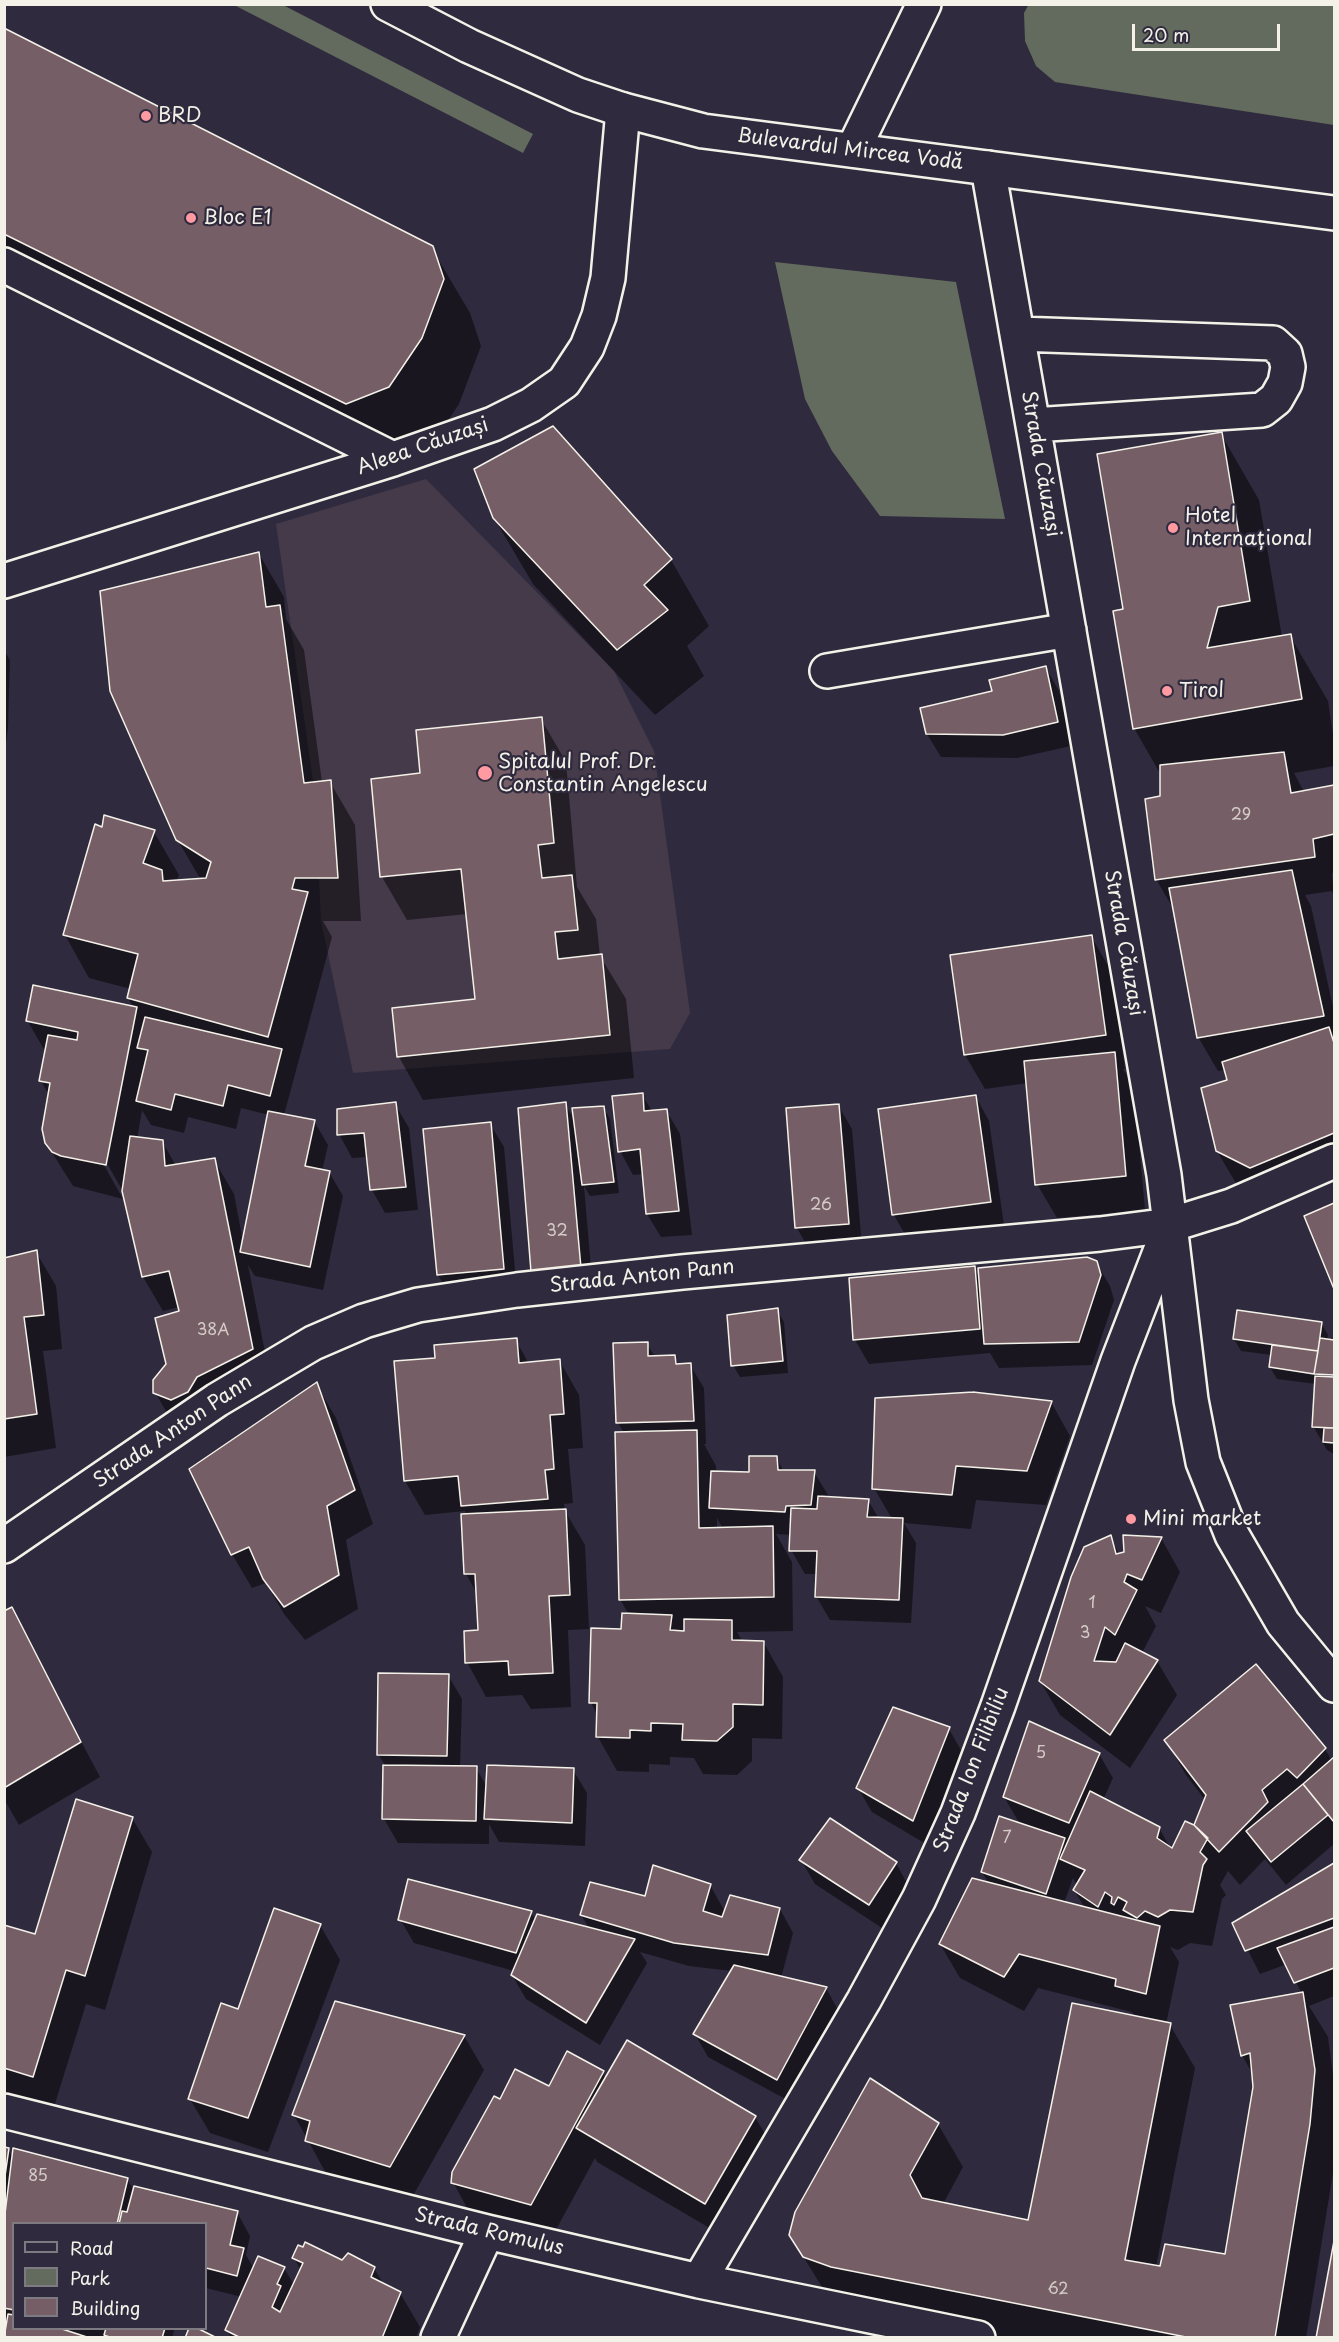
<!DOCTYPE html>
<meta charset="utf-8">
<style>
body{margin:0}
#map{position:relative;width:1339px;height:2342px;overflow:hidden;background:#2f2a3d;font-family:"Playpen Sans",sans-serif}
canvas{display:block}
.frame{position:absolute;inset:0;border:6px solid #f4f1e8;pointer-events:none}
.legend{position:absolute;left:12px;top:2222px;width:195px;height:108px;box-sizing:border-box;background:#2f2a3d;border:2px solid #7e7a81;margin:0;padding:8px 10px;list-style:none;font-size:18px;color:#f4f1e8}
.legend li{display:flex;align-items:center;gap:12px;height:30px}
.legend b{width:30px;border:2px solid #7e7a81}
.scale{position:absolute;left:1132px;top:24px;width:148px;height:27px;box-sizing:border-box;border:3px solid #f4f1e8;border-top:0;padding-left:8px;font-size:18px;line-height:21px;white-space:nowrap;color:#f4f1e8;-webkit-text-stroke:4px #2f2a3d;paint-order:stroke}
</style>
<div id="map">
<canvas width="1339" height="2342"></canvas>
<div class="frame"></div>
<ul class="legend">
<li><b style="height:8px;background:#2f2a3d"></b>Road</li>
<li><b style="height:16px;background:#636b5e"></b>Park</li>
<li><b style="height:16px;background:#765e67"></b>Building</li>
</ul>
<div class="scale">20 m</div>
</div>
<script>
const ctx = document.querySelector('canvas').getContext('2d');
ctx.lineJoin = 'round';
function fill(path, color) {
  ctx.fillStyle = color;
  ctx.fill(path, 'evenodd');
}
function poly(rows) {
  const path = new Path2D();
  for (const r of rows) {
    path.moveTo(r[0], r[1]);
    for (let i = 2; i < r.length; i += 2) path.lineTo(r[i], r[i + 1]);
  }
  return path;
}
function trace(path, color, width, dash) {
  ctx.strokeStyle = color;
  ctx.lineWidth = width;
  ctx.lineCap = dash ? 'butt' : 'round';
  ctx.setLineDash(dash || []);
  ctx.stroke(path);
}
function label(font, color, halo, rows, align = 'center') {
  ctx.font = font + ' "Playpen Sans",sans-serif';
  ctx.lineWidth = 4.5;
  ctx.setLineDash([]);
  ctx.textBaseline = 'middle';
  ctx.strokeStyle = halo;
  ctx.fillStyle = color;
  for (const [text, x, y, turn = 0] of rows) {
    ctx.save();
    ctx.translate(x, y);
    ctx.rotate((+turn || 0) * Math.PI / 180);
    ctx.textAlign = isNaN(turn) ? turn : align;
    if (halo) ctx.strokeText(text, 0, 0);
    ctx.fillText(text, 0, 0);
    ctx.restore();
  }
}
fill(poly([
 [426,479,614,671,654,751,690,1013,670,1049,353,1073,321,921,315,795,276,524]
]), '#443a4a');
fill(poly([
 [1029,4,1334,5,1334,125,1055,82,1036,66,1025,41,1024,13],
 [234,5,283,5,533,134,523,153],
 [775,262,956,282,1005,519,880,516,832,451,805,399]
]), '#636b5e');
fill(poly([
 [4,29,431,247,470,313,481,346,459,404,427,452,385,469,4,281],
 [552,428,671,560,709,626,687,646,704,676,655,715,533,584,494,518],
 [1221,434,1259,500,1282,637,1290,636,1328,701,1334,741,1334,766,1294,773,1304,792,1334,786,1334,872,1332,873,1334,897,1332,891,1305,895,1311,906,1334,1012,1334,1175,1237,1185,1217,1151,1229,1081,1226,1070,1218,1071,1198,1037,1174,910,1156,879,1161,775,1134,728,1124,610],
 [259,554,284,597,286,619,304,650,322,782,330,782,355,825,361,921,323,921,332,937,284,1115,314,1121,328,1145,322,1171,329,1172,343,1196,323,1290,255,1276,248,1265,271,1383,175,1427,155,1392,167,1364,181,1313,179,1307,163,1311,143,1277,125,1195,104,1158,101,1160,123,1199,73,1186,46,1143,49,1095,41,1081,46,1053,27,1020,134,1008,128,998,131,989,89,978,65,935,103,829,154,832,179,875,176,882,201,880,177,839],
 [241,1108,269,1115,243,1242,234,1194,214,1160,176,1166,162,1141,137,1139,142,1110,151,1125,184,1133,188,1117,236,1129],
 [4,650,10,660,8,728,4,760],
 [1046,668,1059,691,1071,746,1017,758,941,757,927,734,994,692],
 [541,719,566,762,577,887,596,919,600,956,626,999,634,1078,423,1100,399,1057,476,1001,467,914,407,920,382,877,421,775],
 [1091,936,1111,971,1125,1069,1123,1069,1134,1088,1145,1210,1057,1218,1037,1184,1028,1083,985,1089,965,1055],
 [642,1095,652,1111,666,1110,680,1134,692,1235,661,1237,647,1214,644,1174,633,1175,620,1151],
 [976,1097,989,1121,1004,1225,907,1238,894,1215,880,1110],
 [395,1104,409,1128,418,1210,385,1213,372,1190,368,1157,352,1158,339,1134],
 [565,1104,576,1123,603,1107,610,1119,619,1193,590,1196,584,1186,593,1292,546,1296],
 [838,1105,852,1129,862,1247,810,1251,797,1228],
 [490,1124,504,1147,517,1292,452,1299,438,1275,425,1130],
 [1334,1205,1334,1285,1306,1217],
 [36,1252,56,1286,62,1349,43,1351,56,1448,4,1457,4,1259],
 [1096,1262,1110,1286,1114,1300,1092,1365,999,1368,990,1353,869,1364,855,1340,850,1279,974,1268,981,1280],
 [777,1310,784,1322,788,1373,740,1377,733,1365],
 [1321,1323,1328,1335,1327,1341,1334,1342,1334,1374,1331,1374,1331,1377,1334,1377,1334,1454,1327,1450,1313,1426,1316,1384,1277,1379,1270,1367,1272,1355,1241,1351,1234,1339],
 [516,1340,529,1364,559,1360,579,1395,583,1448,568,1449,573,1503,564,1504,565,1511,585,1545,589,1629,568,1630,571,1707,531,1709,522,1695,486,1697,467,1662,480,1632,478,1595,466,1574,468,1515,465,1511,425,1515,405,1481,436,1359],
 [647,1344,655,1357,674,1356,679,1365,690,1365,704,1388,706,1444,704,1444,716,1466,716,1472,751,1473,776,1457,784,1472,814,1472,828,1495,828,1498,868,1500,879,1519,892,1519,874,1488,1051,1402,1070,1436,1046,1505,976,1500,971,1529,904,1523,916,1543,911,1623,830,1620,816,1596,817,1574,805,1574,791,1550,792,1535,776,1534,792,1562,793,1631,737,1632,743,1642,764,1643,783,1677,782,1739,752,1738,752,1761,737,1775,703,1774,694,1758,670,1757,670,1765,649,1764,649,1772,617,1771,598,1737,598,1716,591,1703,629,1615,620,1599,624,1433,618,1423],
 [717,1518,723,1529,717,1529],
 [316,1384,336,1418,373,1524,346,1540,358,1609,305,1640,284,1614,266,1583,252,1588,232,1554],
 [1110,1537,1120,1555,1161,1538,1180,1572,1161,1613,1145,1606,1156,1626,1142,1653,1157,1661,1177,1695,1130,1768,1060,1715,1040,1681],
 [11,1609,100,1777,19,1825,4,1799,4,1612],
 [448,1675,462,1699,460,1768,476,1768,487,1787,573,1770,587,1793,585,1846,499,1842,489,1824,489,1844,398,1843,384,1819,385,1765,378,1754],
 [949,1729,962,1752,926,1844,872,1812,858,1788],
 [1166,1740,1325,1749,1332,1761,1334,1759,1334,1844,1286,1885,1265,1859,1240,1885,1228,1871,1220,1885,1226,1895,1222,1899,1212,1946,1190,1943,1178,1950,1170,1947,1179,1962,1166,2024,1170,2025,1195,2068,1156,2267,1226,2256,1255,2087,1253,2075,1242,2055,1302,1994,1287,1964,1260,1974,1234,1923,1334,1865,1334,1996,1309,2006,1328,2037,1334,2083,1334,2167,1306,2338,999,2338,857,2310,830,2300,790,2235,938,2124,963,2167,943,2204,1029,2222,1135,2018,1132,2012,1038,1988,1024,2011,960,1978,940,1944,989,1884,982,1872,1020,1824,1004,1797,1099,1754,1113,1778,1103,1800,1159,1828,1171,1849,1195,1827,1206,1801,1186,1775],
 [1073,1878,1077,1886,1074,1890,1085,1908,1064,1903],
 [132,1818,152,1852,105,2010,86,2004,53,2110,4,2095,4,1926,36,1936],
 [801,1860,896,1863,909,1887,882,1928,815,1884],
 [710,1885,725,1912,780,1909,793,1933,781,1978,826,1988,839,2012,791,2102,708,2057,695,2034,732,1971,689,1966,640,1952,647,1963,600,2045,526,1999,512,1975,514,1971,414,1943,400,1919,531,1913,536,1921,589,1928,581,1915,646,1898],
 [320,1925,340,1960,268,2152,210,2133,190,2099,239,2011],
 [464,2036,484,2070,410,2201,327,2175,294,2115],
 [602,2072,606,2079,755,2117,775,2151,725,2237,597,2162,595,2158,551,2239,472,2217,453,2182,549,2088],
 [4,2148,8,2149,13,2159,127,2179,134,2191,237,2212,250,2236,246,2255,254,2269,284,2268,294,2285,301,2270,294,2258,342,2262,374,2268,384,2285,400,2293,420,2327,416,2338,231,2338,227,2330,242,2297,206,2288,206,2224,14,2224,14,2328,173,2328,174,2331,172,2338,4,2338],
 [1334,2249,1334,2338,1318,2338]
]), '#0007');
const building = poly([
 [4,28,433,246,444,279,422,338,389,387,346,404,4,234,4,28],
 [553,426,672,559,644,585,668,610,617,650,493,518,474,469,553,426],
 [1222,432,1250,601,1218,607,1207,648,1291,634,1302,699,1133,729,1113,611,1123,609,1097,454,1222,432],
 [259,552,266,607,280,605,304,783,331,780,338,878,295,878,292,889,308,892,268,1037,127,998,138,954,63,935,95,824,102,827,104,815,155,830,143,863,162,870,163,881,206,878,211,862,176,840,110,691,100,591,259,552],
 [1046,666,1058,722,1003,735,926,734,920,708,992,691,989,680,1046,666],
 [542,717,554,843,538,845,542,878,572,875,578,930,555,932,558,959,602,954,610,1035,397,1057,392,1008,475,999,461,869,380,877,371,779,420,773,416,730,542,717],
 [1284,752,1291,793,1334,785,1334,834,1313,839,1315,857,1155,880,1145,799,1160,796,1160,765,1284,752],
 [1292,870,1324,1016,1197,1038,1169,888,1292,870],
 [1092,935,1106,1035,964,1055,950,955,1092,935],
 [33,985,137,1007,106,1165,61,1156,52,1152,45,1143,42,1129,50,1083,39,1081,48,1035,77,1040,78,1032,26,1021,33,985],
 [145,1017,282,1049,270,1096,228,1085,223,1106,175,1094,171,1110,136,1101,148,1050,137,1048,145,1017],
 [1329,1027,1334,1043,1334,1133,1250,1168,1216,1151,1201,1088,1227,1080,1222,1062,1329,1027],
 [1115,1052,1126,1176,1035,1185,1024,1061,1115,1052],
 [643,1093,644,1111,667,1109,679,1211,646,1214,640,1149,618,1152,612,1096,643,1093],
 [976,1095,991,1202,892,1215,878,1109,976,1095],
 [396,1102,406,1187,370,1190,364,1133,337,1135,337,1109,396,1102],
 [566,1102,581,1268,531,1272,518,1108,566,1102],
 [839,1104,849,1224,795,1228,786,1108,839,1104],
 [604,1106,614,1182,582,1185,572,1108,604,1106],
 [268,1111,315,1120,305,1166,330,1171,310,1267,240,1252,268,1111],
 [491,1122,504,1269,437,1275,423,1129,491,1122],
 [130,1136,163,1140,165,1166,215,1158,253,1349,197,1377,188,1392,171,1400,153,1393,153,1380,166,1364,155,1318,179,1311,169,1271,142,1277,122,1191,130,1136],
 [1334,1203,1334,1289,1304,1216,1334,1203],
 [37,1250,44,1315,24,1317,37,1414,4,1419,4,1258,37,1250],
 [1087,1257,1097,1261,1101,1275,1079,1342,984,1344,978,1268,1087,1257],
 [975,1266,980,1329,853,1340,849,1278,975,1266],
 [778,1308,783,1361,731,1366,727,1315,778,1308],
 [1237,1310,1322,1322,1318,1351,1233,1339,1237,1310],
 [517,1338,519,1363,560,1359,564,1414,550,1415,554,1469,545,1470,548,1499,461,1506,458,1476,404,1481,394,1361,435,1358,434,1345,517,1338],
 [1320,1338,1334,1340,1334,1375,1314,1374,1320,1338],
 [648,1342,648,1356,675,1355,676,1364,691,1363,694,1421,616,1423,613,1343,648,1342],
 [1272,1345,1318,1351,1314,1374,1269,1367,1272,1345],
 [1315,1376,1334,1377,1334,1428,1312,1427,1315,1376],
 [317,1382,355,1490,327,1506,339,1575,284,1607,263,1579,249,1547,231,1555,189,1469,317,1382],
 [973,1392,1052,1401,1027,1471,956,1466,952,1495,872,1489,875,1398,973,1392],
 [1324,1428,1334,1428,1334,1443,1323,1442,1324,1428],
 [697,1430,699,1528,773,1526,774,1597,619,1600,615,1432,697,1430],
 [749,1456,777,1456,778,1470,815,1470,811,1505,786,1506,785,1512,709,1508,711,1471,749,1472,749,1456],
 [818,1496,869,1499,867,1517,903,1518,899,1600,815,1597,817,1551,789,1551,791,1508,817,1509,818,1496],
 [566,1509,570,1595,549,1596,553,1673,509,1675,508,1661,465,1663,464,1631,478,1630,475,1574,464,1574,461,1514,566,1509],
 [1111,1535,1116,1554,1124,1552,1123,1535,1162,1537,1142,1580,1127,1574,1124,1582,1137,1590,1115,1635,1105,1627,1094,1661,1116,1662,1125,1643,1158,1660,1110,1735,1039,1681,1071,1577,1084,1547,1111,1535],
 [12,1607,81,1742,4,1788,4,1611,12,1607],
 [622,1613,672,1615,670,1630,684,1631,684,1619,732,1620,732,1640,764,1641,763,1705,733,1704,733,1727,717,1741,682,1740,683,1724,651,1723,651,1731,630,1730,630,1738,596,1737,597,1703,589,1703,591,1628,621,1629,622,1613],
 [1256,1664,1326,1748,1297,1778,1287,1769,1262,1790,1268,1802,1219,1852,1194,1825,1206,1795,1164,1740,1256,1664],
 [378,1673,449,1674,447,1756,377,1755,378,1673],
 [893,1707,950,1727,913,1821,856,1788,893,1707],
 [1029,1721,1100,1753,1069,1823,1003,1797,1029,1721],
 [1334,1757,1334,1822,1303,1784,1334,1757],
 [383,1765,477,1766,476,1821,382,1819,383,1765],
 [487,1765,574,1768,572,1823,484,1819,487,1765],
 [1303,1784,1328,1815,1271,1862,1246,1831,1303,1784],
 [1090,1791,1160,1827,1157,1838,1172,1848,1185,1821,1194,1825,1208,1838,1200,1852,1207,1859,1203,1865,1193,1912,1170,1910,1158,1917,1145,1911,1137,1918,1123,1910,1127,1902,1118,1897,1114,1905,1111,1903,1112,1897,1105,1892,1098,1907,1073,1890,1085,1870,1060,1859,1090,1791],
 [76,1799,133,1817,85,1976,66,1970,33,2077,4,2068,4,1925,35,1934,76,1799],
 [999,1816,1065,1838,1046,1894,981,1872,999,1816],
 [830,1818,897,1862,869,1905,799,1860,830,1818],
 [1334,1863,1334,1918,1245,1951,1232,1923,1334,1863],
 [653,1865,711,1884,703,1911,722,1917,730,1895,780,1908,768,1955,674,1943,580,1915,590,1882,645,1896,653,1865],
 [972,1878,1160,1926,1146,1994,1115,1986,1116,1979,1019,1954,1004,1977,939,1944,972,1878],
 [408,1879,532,1911,516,1953,398,1920,408,1879],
 [274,1908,321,1924,248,2118,188,2099,221,2003,238,2009,274,1908],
 [537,1914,635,1939,586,2023,511,1975,537,1914],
 [1334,1927,1334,1968,1294,1983,1277,1948,1334,1927],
 [734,1965,827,1987,777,2080,693,2034,734,1965],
 [1303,1992,1315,2070,1310,2124,1275,2338,1191,2338,831,2267,803,2257,789,2235,795,2212,870,2078,939,2123,910,2175,922,2198,1028,2220,1072,2003,1171,2023,1125,2260,1160,2266,1165,2244,1225,2254,1253,2087,1250,2053,1241,2056,1230,2005,1303,1992],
 [335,2001,465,2035,390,2167,305,2141,310,2121,292,2115,335,2001],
 [627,2040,756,2116,705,2204,576,2128,627,2040],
 [567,2051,604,2071,531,2205,451,2183,452,2172,494,2096,500,2099,515,2069,549,2086,567,2051],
 [4,2147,9,2148,4,2183,4,2147],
 [13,2148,128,2178,117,2224,14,2224,14,2310,4,2308,4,2222,13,2148],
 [134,2186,238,2211,230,2245,244,2248,237,2276,206,2268,206,2224,119,2224,122,2211,127,2212,134,2186],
 [1334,2241,1334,2338,1316,2338,1334,2241],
 [305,2242,342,2260,348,2253,375,2267,371,2277,401,2292,382,2338,241,2338,225,2330,258,2256,285,2267,277,2284,281,2286,272,2307,280,2312,303,2263,292,2258,298,2245,303,2247,305,2242],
 [8,2314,14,2315,14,2328,59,2328,90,2338,4,2338,8,2314],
 [106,2328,165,2328,162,2338,112,2338,104,2335,106,2328],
 [189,2328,197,2328,217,2338,185,2338,189,2328]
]);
fill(building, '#765e67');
trace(building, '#f4f1e8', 1.5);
const minor = poly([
 [853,150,924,4],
 [988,168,1164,1175,1191,1400,1203,1462,1232,1535,1283,1623,1334,1685],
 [4,265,393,459],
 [1018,334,1273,343,1285,354,1288,367,1285,383,1276,399,1262,410,1033,425],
 [4,581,393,459,493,424,531,405,564,382,587,347,599,316,608,278,623,110],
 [827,671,1069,630],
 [4,1546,217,1400,313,1343,364,1321,418,1305,517,1290,682,1272,1100,1234,1170,1225,1231,1206,1334,1161],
 [4,2111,487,2232,699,2281,978,2338],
 [699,2281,864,2000,919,1899,958,1813,998,1706,1118,1361,1169,1229],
 [438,2338,487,2232]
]);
const major = poly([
 [388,4,469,46,578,95,623,110,703,131,1334,213]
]);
trace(minor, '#f4f1e8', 38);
trace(major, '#f4f1e8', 38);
trace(minor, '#2f2a3d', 33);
trace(major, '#2f2a3d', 33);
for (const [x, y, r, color] of [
 [146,116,6,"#ff9aa2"],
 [191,218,6,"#ff9aa2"],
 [1173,528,6,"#ff9aa2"],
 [1167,691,6,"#ff9aa2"],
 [485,773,8,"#ff9aa2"],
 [1131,1519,6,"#ff9aa2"]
]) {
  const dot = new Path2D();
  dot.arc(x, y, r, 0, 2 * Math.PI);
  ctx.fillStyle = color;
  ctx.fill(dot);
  trace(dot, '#2f2a3d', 2);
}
label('16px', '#d4ccc8', null, [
 ["29",1241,816],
 ["26",821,1206],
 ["32",557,1232],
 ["38A",213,1331],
 ["1",1092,1604],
 ["3",1085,1634],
 ["5",1041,1754],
 ["7",1007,1839],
 ["85",38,2177],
 ["62",1058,2290]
]);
label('20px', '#f4f1e8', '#2f2a3d', [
 ["BRD",158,116],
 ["Bloc E1",203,218],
 ["Hotel",1185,516],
 ["Internațional",1185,539],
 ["Tirol",1179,691],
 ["Spitalul Prof. Dr.",498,762],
 ["Constantin Angelescu",498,785],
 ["Mini market",1143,1519]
], 'left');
label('20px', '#f4f1e8', '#2f2a3d', [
 ["Bulevardul Mircea Vodă",850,150,7],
 ["Aleea Căuzași",423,447,-19],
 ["Strada Căuzași",1040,464,80],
 ["Strada Căuzași",1123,943,80],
 ["Strada Anton Pann",642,1277,-6],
 ["Strada Anton Pann",173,1432,-34],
 ["Strada Ion Filibiliu",972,1770,-69],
 ["Strada Romulus",489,2232,13]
]);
</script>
